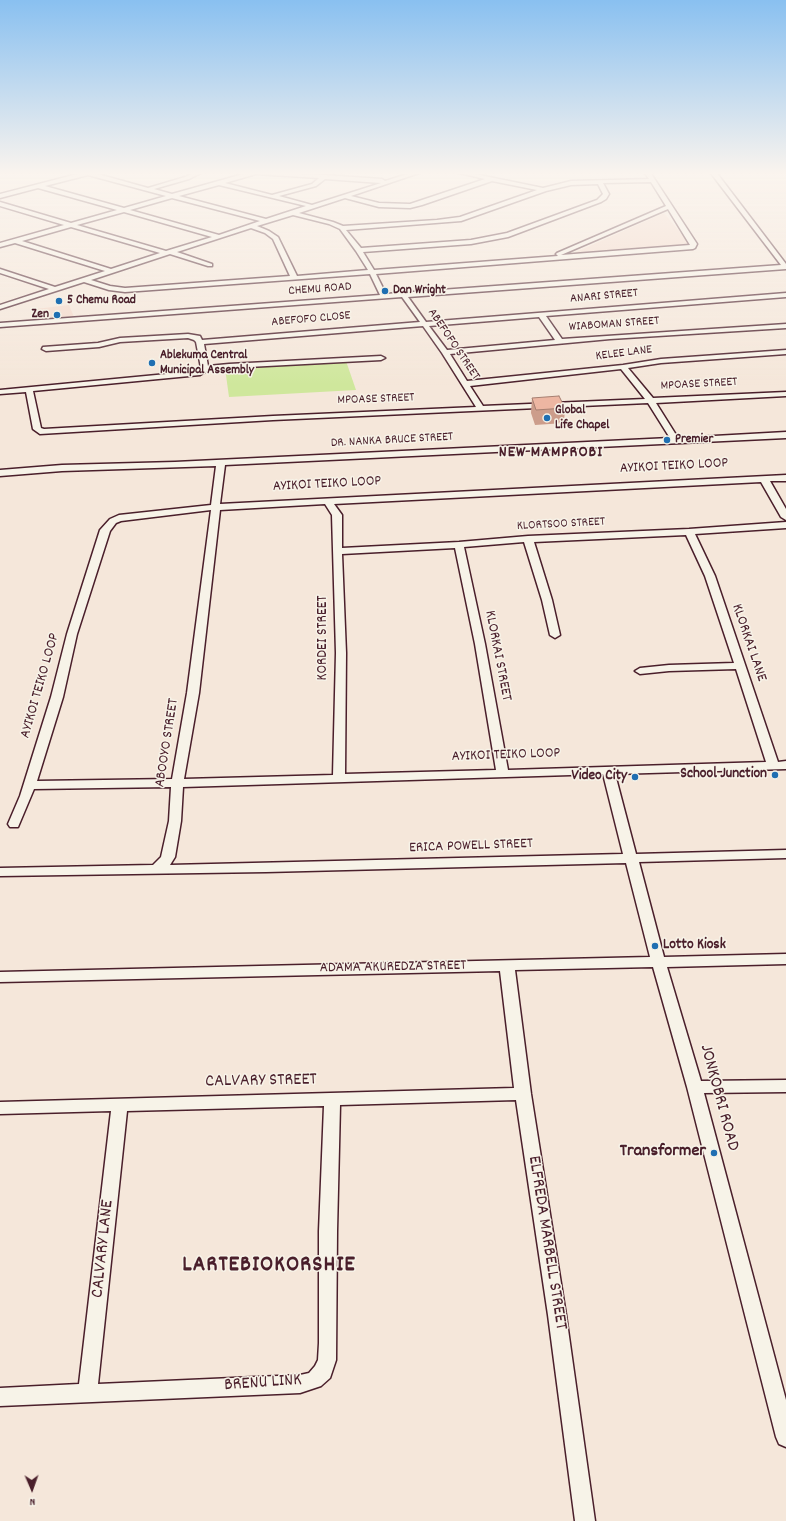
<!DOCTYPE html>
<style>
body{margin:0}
#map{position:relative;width:786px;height:1521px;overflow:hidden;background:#f5e7da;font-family:Dekko,sans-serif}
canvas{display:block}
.north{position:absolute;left:12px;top:1469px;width:40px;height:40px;-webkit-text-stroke:3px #f7f3e8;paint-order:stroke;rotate:178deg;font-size:11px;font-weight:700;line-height:16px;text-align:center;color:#4a1f2b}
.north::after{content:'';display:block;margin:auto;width:14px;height:18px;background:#4a1f2b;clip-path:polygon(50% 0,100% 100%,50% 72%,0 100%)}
</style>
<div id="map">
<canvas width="786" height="1521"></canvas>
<div class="north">N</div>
</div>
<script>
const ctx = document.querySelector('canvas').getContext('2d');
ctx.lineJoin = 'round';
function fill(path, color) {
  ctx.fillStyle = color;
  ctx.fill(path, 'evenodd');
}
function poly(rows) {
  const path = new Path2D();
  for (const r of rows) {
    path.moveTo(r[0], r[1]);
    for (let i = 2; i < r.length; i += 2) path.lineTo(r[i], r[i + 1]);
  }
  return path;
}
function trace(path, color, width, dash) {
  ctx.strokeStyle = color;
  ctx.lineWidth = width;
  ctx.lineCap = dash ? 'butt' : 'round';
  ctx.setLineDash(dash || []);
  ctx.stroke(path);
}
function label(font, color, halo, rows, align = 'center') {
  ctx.font = font + ' Dekko,sans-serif';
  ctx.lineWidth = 3;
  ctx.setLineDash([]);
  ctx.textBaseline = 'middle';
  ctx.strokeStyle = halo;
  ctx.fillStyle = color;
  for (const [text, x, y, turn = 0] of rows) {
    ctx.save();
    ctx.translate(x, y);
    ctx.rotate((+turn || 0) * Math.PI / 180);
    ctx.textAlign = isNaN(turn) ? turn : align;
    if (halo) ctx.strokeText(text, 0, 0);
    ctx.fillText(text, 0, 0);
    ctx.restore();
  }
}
fill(poly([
 [664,213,690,244,685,247,567,256],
 [69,305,74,317,35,320,35,309]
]), '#f3d8c9');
fill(poly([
 [346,361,356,390,229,397,225,368]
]), '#cfe79c');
const minor = poly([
 [85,172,96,172,94,173,148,188,185,177,196,172,203,172,189,179,154,189,172,194,247,173,246,172,324,175,382,179,385,181,414,172,422,172,351,196,379,203,410,204,485,179,455,172,465,172,543,188,571,181,649,179,644,172,650,172,697,244,695,248,693,249,376,274,386,294,781,265,710,172,716,172,786,264,786,269,408,297,426,322,786,293,786,297,546,316,562,339,786,324,786,328,610,339,450,354,467,381,623,365,661,359,786,350,786,354,661,363,628,368,653,398,786,392,786,396,656,403,678,438,786,432,786,438,225,465,220,504,786,475,786,481,770,481,786,509,786,520,781,517,761,482,334,504,342,515,342,548,459,542,528,536,689,529,786,522,786,528,695,534,715,576,778,762,786,761,786,769,615,774,636,854,786,850,786,858,639,862,664,957,786,954,786,964,667,967,701,1081,786,1080,786,1092,704,1093,786,1400,786,1447,779,1444,776,1437,687,1087,653,967,515,970,531,1094,566,1315,595,1521,575,1521,548,1315,516,1100,340,1105,337,1231,336,1360,330,1378,321,1386,300,1393,0,1406,0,1388,79,1384,111,1111,0,1114,0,1102,514,1088,500,971,0,982,0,972,650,957,626,863,266,872,0,876,0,868,153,865,161,857,169,821,171,787,34,789,18,827,10,827,8,824,20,796,51,697,67,634,100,530,110,519,119,515,211,505,216,466,62,471,0,476,0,470,62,465,175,462,670,438,648,403,273,420,40,434,33,429,26,392,0,394,0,390,198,371,201,368,196,342,194,340,188,338,120,342,99,347,46,351,42,349,43,347,98,343,120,338,188,334,200,336,202,340,420,322,402,297,0,327,0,323,380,295,370,274,125,292,109,290,84,282,0,309,0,305,49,289,0,273,0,269,55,287,105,271,15,243,0,247,0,243,64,225,0,206,0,202,71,223,117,210,38,188,0,198,0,194,85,172],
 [256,174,319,178,312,184,272,195,225,183,256,174],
 [88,175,166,196,124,208,45,186,88,175],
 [325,179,381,183,312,205,279,196,316,186,325,179],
 [492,181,537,190,460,217,437,220,343,226,333,222,299,213,345,198,379,207,410,208,422,205,492,181],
 [651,182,666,206,557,253,556,254,558,256,374,270,363,252,471,244,508,237,601,202,606,199,609,194,603,183,651,182],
 [598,184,603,194,597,200,507,233,471,240,361,248,346,230,461,221,546,191,571,185,598,184],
 [219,185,306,206,266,219,179,196,219,185],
 [172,198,260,221,219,235,130,210,172,198],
 [668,209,690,245,561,255,668,209],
 [124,212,212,237,166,251,77,225,124,212],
 [293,215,329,224,340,229,356,251,368,270,297,276,278,237,269,231,257,226,293,215],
 [71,227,160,253,111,269,22,241,71,227],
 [251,228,265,233,273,239,290,276,125,288,110,286,91,280,170,254,208,266,212,266,212,264,177,252,251,228],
 [539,317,555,340,447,350,429,326,539,317],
 [423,326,442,353,476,407,273,416,44,429,41,428,33,391,200,375,207,371,229,368,381,360,385,358,381,356,229,364,208,366,204,344,423,326],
 [621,369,645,399,483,406,470,386,621,369],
 [325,504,332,515,336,653,333,775,184,779,199,693,220,510,325,504],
 [211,510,187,693,172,779,37,781,63,697,77,634,110,531,116,523,121,521,211,510],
 [686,535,705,576,734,663,669,665,640,668,635,671,640,674,669,671,736,669,766,762,508,770,485,644,464,547,524,542,542,600,550,635,555,638,560,635,552,600,534,542,686,535],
 [455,548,475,644,496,770,345,774,346,653,342,554,455,548],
 [603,774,623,854,170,865,175,857,181,821,183,787,603,774],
 [324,1106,319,1231,319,1343,318,1360,315,1366,309,1373,300,1375,98,1384,127,1111,324,1106]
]);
trace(minor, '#4a1f2b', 3);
fill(minor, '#f7f3e8');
fill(poly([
 [532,398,565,408,564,423,535,425,531,413]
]), '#cc9d8b');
const building = poly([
 [559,396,565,408,536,410,532,398,559,396]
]);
fill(building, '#edb6a2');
trace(building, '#a67f71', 1);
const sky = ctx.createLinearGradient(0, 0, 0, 385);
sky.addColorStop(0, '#89c0f0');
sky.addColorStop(0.45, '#faf4ee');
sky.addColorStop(1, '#faf4ee00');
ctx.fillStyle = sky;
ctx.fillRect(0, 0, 786, 385);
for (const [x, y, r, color] of [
 [385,291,4,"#1f6fb2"],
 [59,301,4,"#1f6fb2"],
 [57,315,4,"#1f6fb2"],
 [152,363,4,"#1f6fb2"],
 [547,418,4,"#1f6fb2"],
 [667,440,4,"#1f6fb2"],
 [775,775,4,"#1f6fb2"],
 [635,777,4,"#1f6fb2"],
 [655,946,4,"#1f6fb2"],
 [714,1153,4,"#1f6fb2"]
]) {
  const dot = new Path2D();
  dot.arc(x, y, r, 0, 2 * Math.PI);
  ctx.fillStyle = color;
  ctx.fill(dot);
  trace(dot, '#f7f3e8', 1.5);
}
label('13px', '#4a1f2b', '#f7f3e8', [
 ["CHEMU ROAD",320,290,-4],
 ["ANARI STREET",604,297,-5],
 ["ABEFOFO CLOSE",311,320,-5],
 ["WIABOMAN STREET",614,325,-4],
 ["ABEFOFO STREET",453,345,56],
 ["KELEE LANE",624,354,-7],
 ["MPOASE STREET",699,385,-3],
 ["MPOASE STREET",376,400,-2],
 ["DR. NANKA BRUCE STREET",392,441,-3],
 ["KLORTSOO STREET",561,525,-3]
]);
label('bold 13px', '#4a1f2b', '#f7f3e8', [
 ["Dan Wright",393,291],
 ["5 Chemu Road",67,301],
 ["Zen",49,315,"right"],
 ["Ablekuma Central",160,356],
 ["Municipal Assembly",160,371],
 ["Global",555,411],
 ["Life Chapel",555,426],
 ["Premier",675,440]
], 'left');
label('15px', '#4a1f2b', '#f7f3e8', [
 ["AYIKOI TEIKO LOOP",674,467,-3],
 ["AYIKOI TEIKO LOOP",327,485,-3],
 ["KORDEI STREET",324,638,-90],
 ["KLORKAI LANE",748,643,71],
 ["KLORKAI STREET",497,656,79],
 ["AYIKOI TEIKO LOOP",41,686,-74],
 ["ABOOYO STREET",168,743,-81],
 ["AYIKOI TEIKO LOOP",506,756,-2],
 ["ERICA POWELL STREET",471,847,-2],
 ["ADAMA AKUREDZA STREET",393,968,-1]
]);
label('bold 15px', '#4a1f2b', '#f7f3e8', [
 ["School Junction",767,775],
 ["Video City",627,777],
 ["Lotto Kiosk",663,946,"left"]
], 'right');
ctx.letterSpacing = '1px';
label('bold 16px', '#4a1f2b', '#f7f3e8', [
 ["NEW MAMPROBI",551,454]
]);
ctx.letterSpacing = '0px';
label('18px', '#4a1f2b', '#f7f3e8', [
 ["CALVARY STREET",261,1082,-1],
 ["JONKOBRI ROAD",718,1098,75],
 ["ELFREDA MARBELL STREET",546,1243,81],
 ["CALVARY LANE",104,1249,-84],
 ["BRENU LINK",263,1384,-4]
]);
label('bold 18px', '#4a1f2b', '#f7f3e8', [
 ["Transformer",706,1153]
], 'right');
ctx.letterSpacing = '1px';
label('bold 23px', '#4a1f2b', '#f7f3e8', [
 ["LARTEBIOKORSHIE",269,1267]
]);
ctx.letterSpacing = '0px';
</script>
